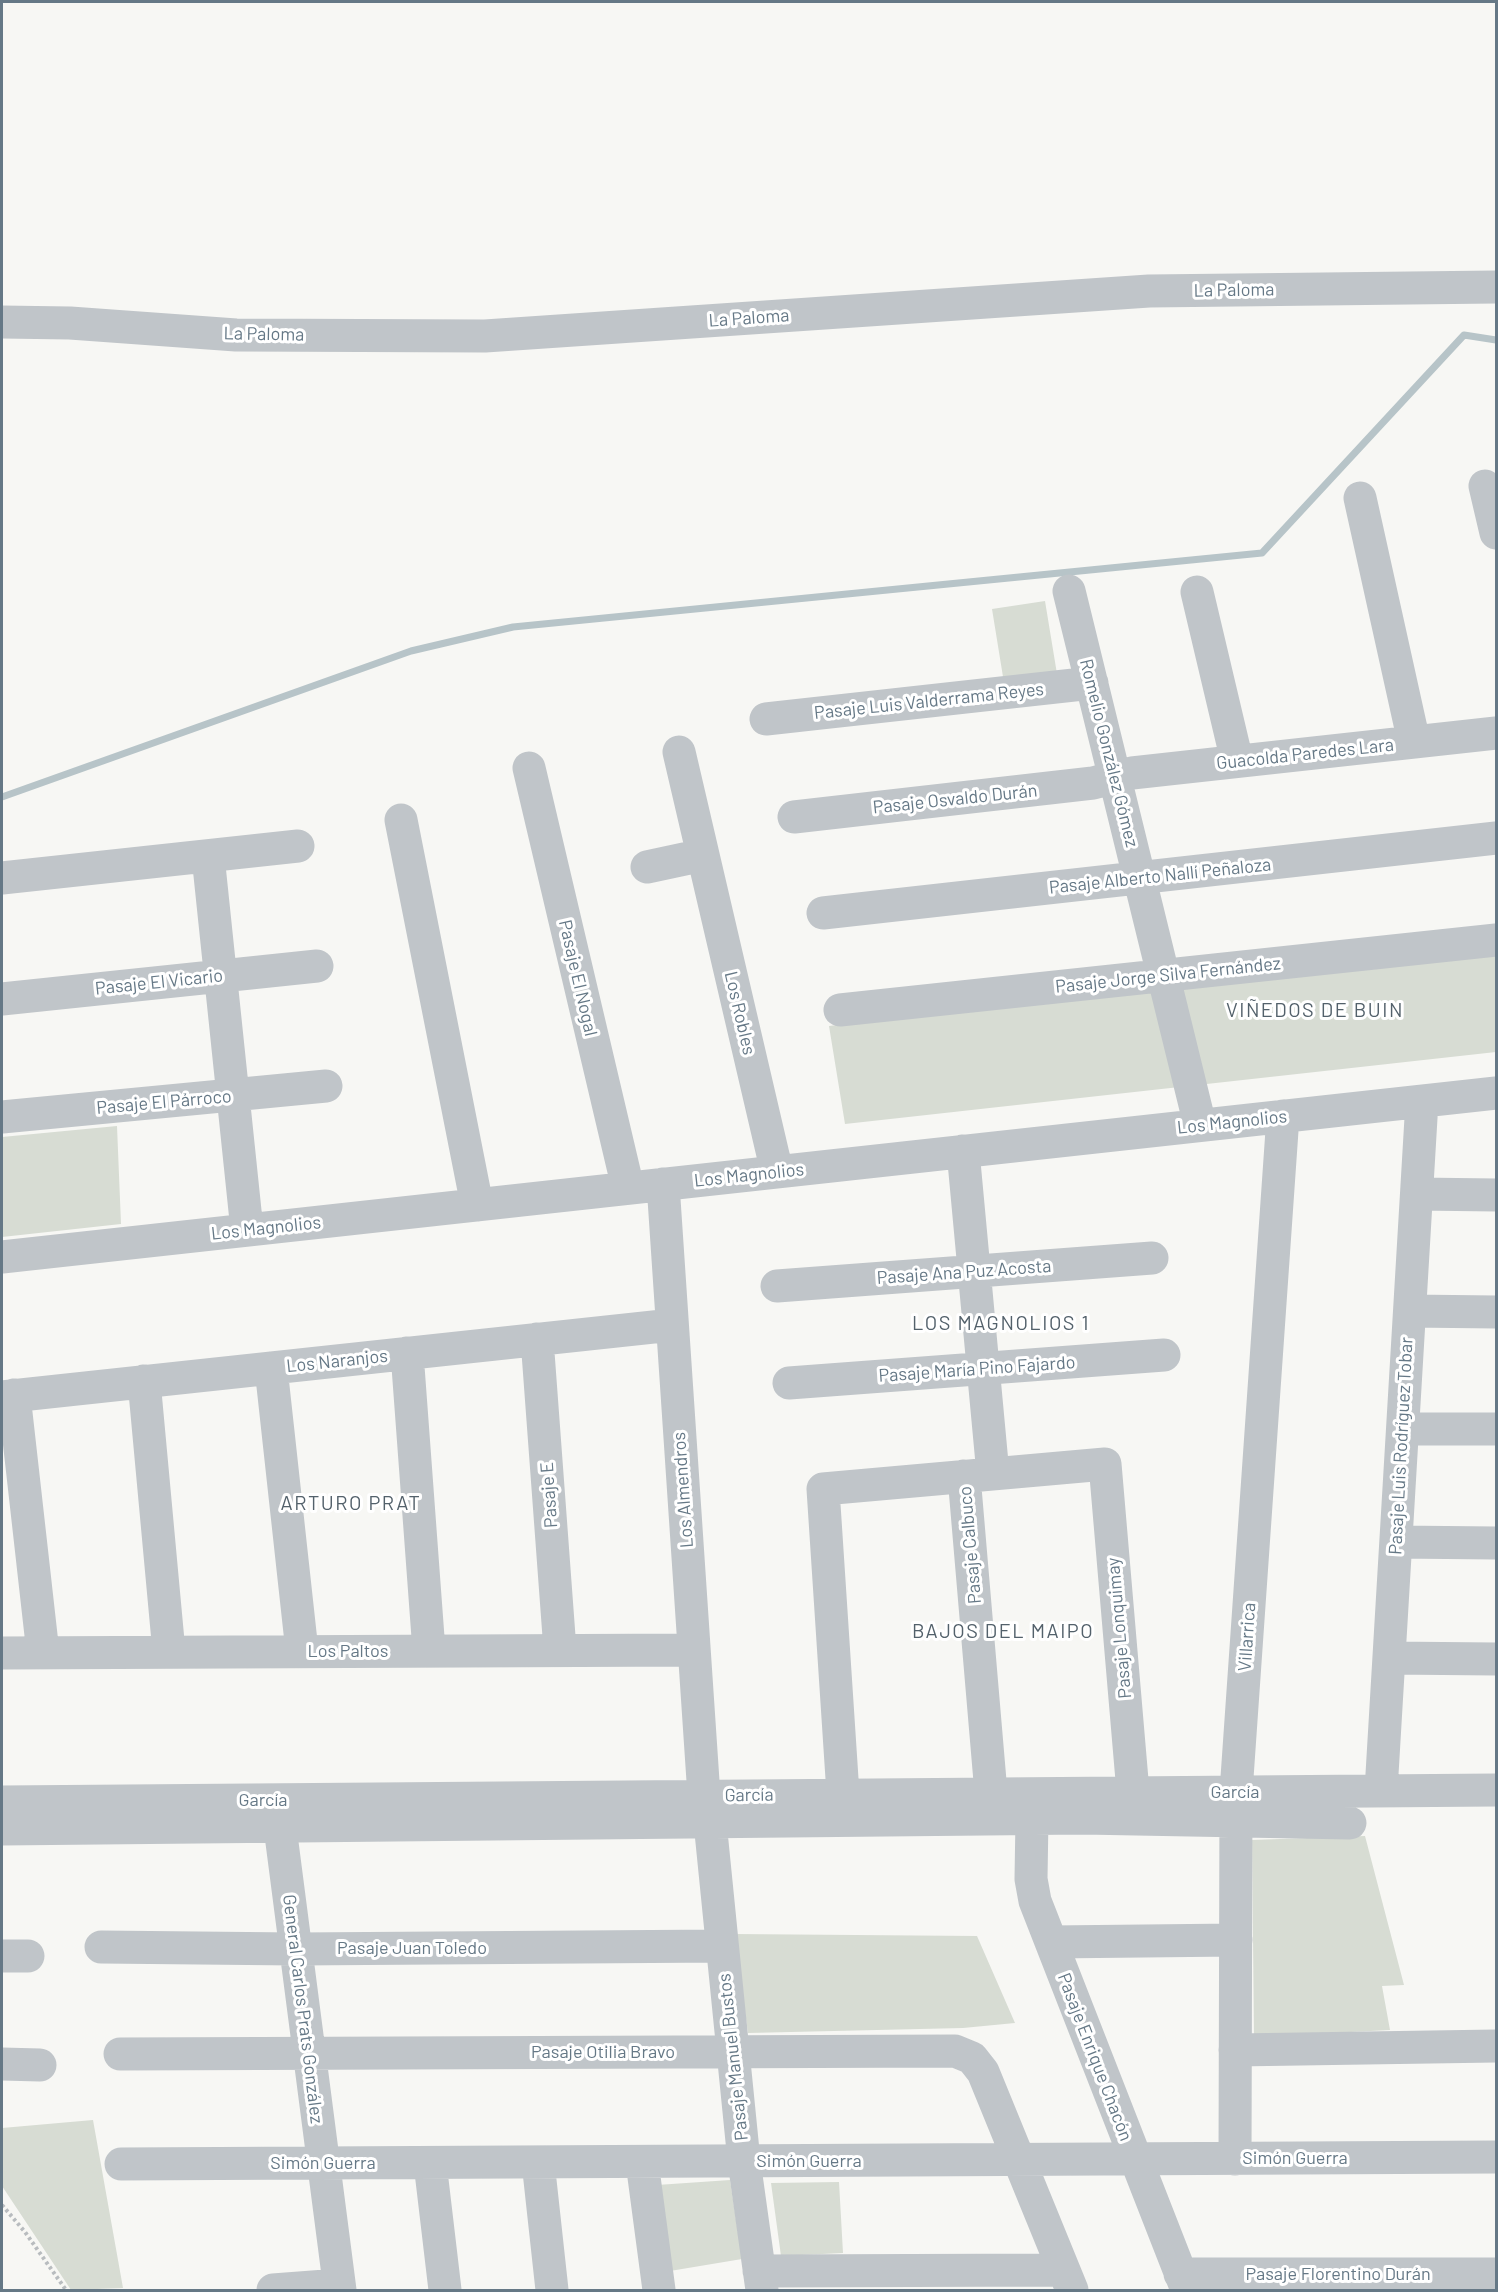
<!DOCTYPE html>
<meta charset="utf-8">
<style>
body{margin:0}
#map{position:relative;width:1498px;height:2292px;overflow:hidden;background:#f7f7f4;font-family:Barlow,sans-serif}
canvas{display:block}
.frame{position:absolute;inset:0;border:3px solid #657886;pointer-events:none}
</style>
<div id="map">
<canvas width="1498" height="2292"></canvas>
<div class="frame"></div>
</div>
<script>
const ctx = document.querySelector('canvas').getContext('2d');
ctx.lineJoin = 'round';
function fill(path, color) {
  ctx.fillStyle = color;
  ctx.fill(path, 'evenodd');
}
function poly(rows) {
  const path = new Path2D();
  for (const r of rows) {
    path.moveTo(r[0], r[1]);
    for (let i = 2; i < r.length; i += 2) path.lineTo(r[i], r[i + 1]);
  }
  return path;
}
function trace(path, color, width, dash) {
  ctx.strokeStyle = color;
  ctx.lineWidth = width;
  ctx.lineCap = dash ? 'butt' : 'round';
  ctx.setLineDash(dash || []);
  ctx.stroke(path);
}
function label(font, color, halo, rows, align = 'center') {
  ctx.font = font + ' Barlow,sans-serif';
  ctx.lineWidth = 6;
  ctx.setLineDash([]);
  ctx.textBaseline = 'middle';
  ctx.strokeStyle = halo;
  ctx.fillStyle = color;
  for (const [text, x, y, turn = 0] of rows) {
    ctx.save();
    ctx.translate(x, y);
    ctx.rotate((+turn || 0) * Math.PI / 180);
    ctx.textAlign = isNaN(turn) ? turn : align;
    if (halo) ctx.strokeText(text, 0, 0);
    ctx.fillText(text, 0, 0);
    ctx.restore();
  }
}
fill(poly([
 [1045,601,1057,674,1004,683,992,609],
 [1496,944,1496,1052,845,1124,829,1026],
 [117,1126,121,1224,2,1237,2,1137],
 [1365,1836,1404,1985,1382,1986,1390,2030,1254,2037,1252,1840],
 [734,1934,977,1936,1015,2023,963,2028,748,2033],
 [93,2120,123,2288,71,2290,2,2186,2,2128],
 [730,2180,742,2259,670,2271,657,2185],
 [839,2182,843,2253,781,2256,771,2183]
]), '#d7dcd3');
trace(poly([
 [2,797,411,651,513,627,1262,553,1464,335,1496,340]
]), '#b7c4c8', 7);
trace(poly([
 [2,2205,25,2232,66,2290]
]), '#b8bcbf', 4, [3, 3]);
trace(poly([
 [2,322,70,323,236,335,485,336,1149,291,1496,287],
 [1485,486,1496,533],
 [1360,498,1414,742],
 [1069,591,1200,1125],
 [1197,592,1237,761],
 [766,719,1092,683],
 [679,752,777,1172],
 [529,768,628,1188],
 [794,817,1093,783,1132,773,1496,733],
 [401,820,477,1205],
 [208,856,247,1230],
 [647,867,703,855],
 [2,878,298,846],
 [823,913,1496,838],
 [2,999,317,966],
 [840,1010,1496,940],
 [2,1117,326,1086],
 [963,1151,993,1474],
 [663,1184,704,1796],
 [1417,1194,1496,1195],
 [2,1257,1496,1093],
 [777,1286,1152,1258],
 [1410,1311,1496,1312],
 [537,1339,560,1650],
 [407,1353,429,1651],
 [271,1368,302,1651],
 [144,1381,169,1652],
 [789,1383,1164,1355],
 [14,1395,43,1653],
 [2,1397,672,1325],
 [1403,1429,1496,1429],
 [964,1476,991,1793],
 [1396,1542,1496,1543],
 [2,1653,694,1650],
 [1389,1658,1496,1659],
 [1381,1791,1422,1101],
 [843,1794,823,1489,1105,1464,1133,1792],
 [2,1802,1496,1790],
 [277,1804,340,2290],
 [1032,1818,1031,1879,1035,1901,1187,2290],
 [710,1822,744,2161,762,2290],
 [2,1829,1083,1818,1350,1823],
 [1051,1942,1236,1940],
 [101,1947,296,1949,722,1946],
 [2,1956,28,1956],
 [1235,2050,1496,2046],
 [120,2054,955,2051,972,2058,983,2072,1072,2290],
 [2,2064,40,2065],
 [1235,2159,1236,1792,1283,1116],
 [538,2162,552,2290],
 [642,2162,659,2290],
 [430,2163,445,2290],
 [121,2164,1496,2157],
 [759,2271,1063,2270],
 [1180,2274,1496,2274],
 [273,2290,339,2285]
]), '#c0c5c9', 33);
label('18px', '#657886', '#fff', [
 ["La Paloma",1234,290,-1],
 ["La Paloma",749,318,-4],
 ["La Paloma",264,334,1],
 ["Pasaje Luis Valderrama Reyes",929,701,-6],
 ["Romelio González Gómez",1109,753,76],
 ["Guacolda Paredes Lara",1305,754,-6],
 ["Pasaje Osvaldo Durán",955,799,-6],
 ["Pasaje Alberto Nallí Peñaloza",1160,876,-6],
 ["Pasaje Jorge Silva Fernández",1168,975,-6],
 ["Pasaje El Nogal",578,978,77],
 ["Pasaje El Vicario",159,982,-6],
 ["Los Robles",740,1013,77],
 ["Pasaje El Párroco",164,1102,-5],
 ["Los Magnolios",1232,1122,-6],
 ["Los Magnolios",749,1175,-6],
 ["Los Magnolios",266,1228,-6],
 ["Pasaje Ana Puz Acosta",964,1272,-4],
 ["Los Naranjos",337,1361,-6],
 ["Pasaje María Pino Fajardo",977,1369,-4],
 ["Pasaje Luis Rodríguez Tobar",1401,1446,-87],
 ["Los Almendros",683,1490,-94],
 ["Pasaje E",549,1495,-94],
 ["Pasaje Calbuco",970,1545,-95],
 ["Pasaje Lonquimay",1119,1628,-95],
 ["Villarrica",1247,1637,-86],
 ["Los Paltos",348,1651],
 ["García",1235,1792],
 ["García",749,1795,-1],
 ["García",263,1800],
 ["Pasaje Juan Toledo",412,1948],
 ["General Carlos Prats González",303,2009,83],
 ["Pasaje Otilia Bravo",603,2052],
 ["Pasaje Manuel Bustos",733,2057,-96],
 ["Pasaje Enrique Chacón",1095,2057,69],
 ["Simón Guerra",1295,2158],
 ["Simón Guerra",809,2161],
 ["Simón Guerra",323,2163],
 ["Pasaje Florentino Durán",1338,2274]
]);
ctx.letterSpacing = '1.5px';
label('20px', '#53616b', '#fff', [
 ["VIÑEDOS DE BUIN",1315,1010],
 ["LOS MAGNOLIOS 1",1001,1323],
 ["ARTURO PRAT",351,1503],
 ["BAJOS DEL MAIPO",1003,1631]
]);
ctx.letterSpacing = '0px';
</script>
